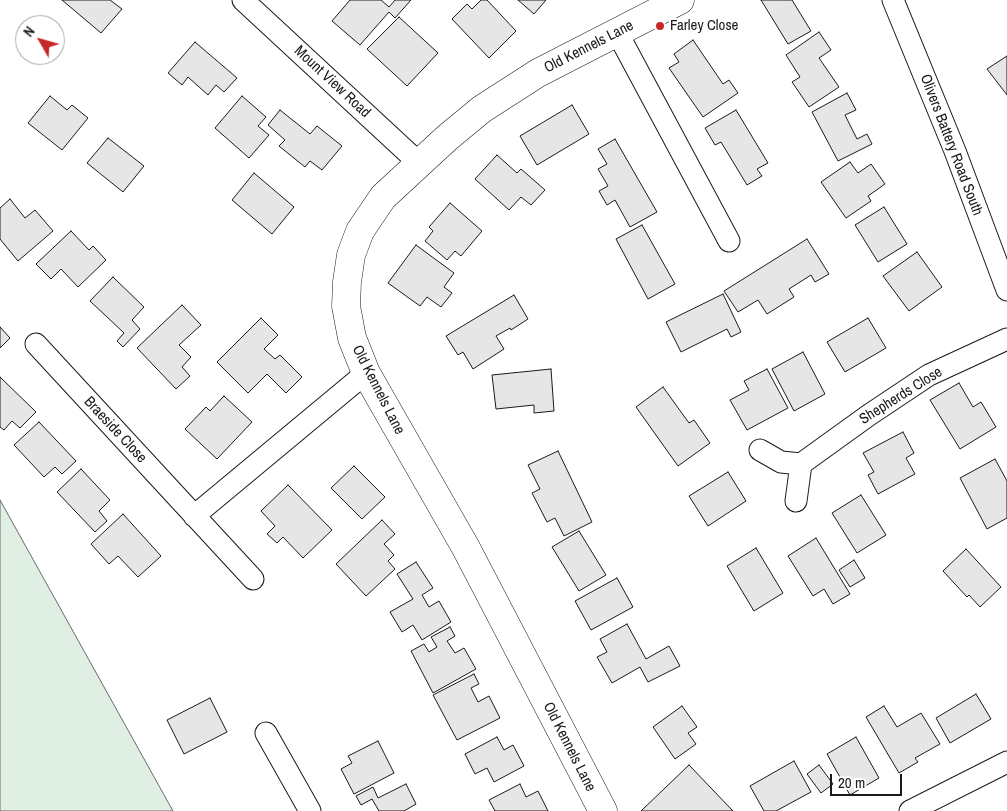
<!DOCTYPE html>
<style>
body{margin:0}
#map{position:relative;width:1007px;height:811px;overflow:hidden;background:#fff;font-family:"Archivo Narrow",sans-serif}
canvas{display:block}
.north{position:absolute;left:15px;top:15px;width:50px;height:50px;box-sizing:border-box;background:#fff;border:1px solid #a3a3a3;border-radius:50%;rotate:308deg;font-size:14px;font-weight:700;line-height:20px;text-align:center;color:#1a1a1a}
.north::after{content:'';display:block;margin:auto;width:18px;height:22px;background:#c62828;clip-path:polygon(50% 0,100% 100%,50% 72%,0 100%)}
.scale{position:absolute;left:830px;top:774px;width:72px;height:22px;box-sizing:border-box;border:2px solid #1a1a1a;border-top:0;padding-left:6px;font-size:15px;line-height:18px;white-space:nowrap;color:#1a1a1a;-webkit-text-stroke:4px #fff;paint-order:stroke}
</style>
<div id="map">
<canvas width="1007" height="811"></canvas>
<div class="north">N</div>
<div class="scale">20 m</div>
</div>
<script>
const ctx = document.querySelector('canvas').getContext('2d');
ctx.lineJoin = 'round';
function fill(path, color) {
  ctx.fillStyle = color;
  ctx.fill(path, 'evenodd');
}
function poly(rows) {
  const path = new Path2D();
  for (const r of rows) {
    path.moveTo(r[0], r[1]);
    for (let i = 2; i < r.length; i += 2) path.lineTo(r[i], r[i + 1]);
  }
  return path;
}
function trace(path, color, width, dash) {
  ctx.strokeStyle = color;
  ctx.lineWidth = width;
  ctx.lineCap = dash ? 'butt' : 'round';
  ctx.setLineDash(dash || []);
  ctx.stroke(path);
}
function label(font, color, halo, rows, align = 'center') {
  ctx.font = font + ' "Archivo Narrow",sans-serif';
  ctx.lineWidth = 4;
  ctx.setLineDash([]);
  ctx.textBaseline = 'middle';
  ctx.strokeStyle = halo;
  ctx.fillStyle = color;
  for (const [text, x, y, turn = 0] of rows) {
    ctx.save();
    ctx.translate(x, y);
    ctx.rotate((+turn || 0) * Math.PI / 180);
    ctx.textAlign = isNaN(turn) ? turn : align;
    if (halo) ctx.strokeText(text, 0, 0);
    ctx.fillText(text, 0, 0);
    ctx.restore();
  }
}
const green = poly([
 [0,500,173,811,0,811,0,500]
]);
fill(green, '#e0efe3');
trace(green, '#6a6a6a', 1);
const building = poly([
 [62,0,110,0,122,9,101,33,62,0],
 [350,0,381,0,389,7,395,0,411,0,395,18,389,12,360,45,332,21,350,0],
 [481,0,487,0,516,31,489,58,452,19,467,4,472,9,481,0],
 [518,0,546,0,534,14,518,0],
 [761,0,792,0,811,31,788,44,761,0],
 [399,17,438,53,407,86,367,49,399,17],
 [819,32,831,50,819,58,839,87,809,107,792,82,800,77,786,55,819,32],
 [693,40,723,84,729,80,738,93,703,117,669,68,679,62,674,54,693,40],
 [195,42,237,78,224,92,216,85,208,95,188,77,182,85,168,73,195,42],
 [1007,56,1007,95,987,69,1007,56],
 [847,93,856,110,845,115,857,139,867,134,872,144,838,161,812,112,847,93],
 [50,96,67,110,72,105,88,118,62,150,28,123,50,96],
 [242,96,266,117,258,126,269,135,249,158,215,128,242,96],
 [572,105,589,134,537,165,520,136,572,105],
 [280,110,310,134,317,126,342,146,322,170,310,161,305,167,279,146,285,140,268,125,280,110],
 [736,110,768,163,757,169,762,176,747,185,721,142,715,145,705,128,736,110],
 [108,138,144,166,123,192,87,163,108,138],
 [615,139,657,212,630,227,615,200,607,205,599,191,608,186,598,169,607,164,598,149,615,139],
 [497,155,517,173,521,169,545,190,531,205,521,197,509,210,475,179,497,155],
 [850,162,858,173,871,164,885,184,868,196,871,201,846,218,821,182,850,162],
 [254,173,294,207,272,234,232,200,254,173],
 [10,199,25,218,35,210,53,231,18,261,0,239,0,208,10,199],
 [450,203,482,231,461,256,455,251,447,260,425,241,433,231,429,227,450,203],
 [884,207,907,244,878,262,855,225,884,207],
 [642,225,675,284,648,299,616,239,642,225],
 [71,231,89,250,93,246,106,260,78,287,61,269,51,279,36,264,71,231],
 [807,239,829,274,815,282,811,275,789,289,794,297,767,314,758,300,738,312,724,291,807,239],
 [416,245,454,273,444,287,452,293,441,307,427,297,420,306,388,283,416,245],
 [917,252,942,287,909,311,883,276,917,252],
 [113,277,144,307,132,320,140,329,123,347,117,341,124,333,90,301,113,277],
 [723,294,741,332,731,337,727,329,681,352,666,322,723,294],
 [514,295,528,319,511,330,510,328,496,336,504,349,473,369,463,352,458,355,446,336,514,295],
 [182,305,201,325,179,345,191,357,182,367,190,376,176,389,137,348,182,305],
 [261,318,278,335,264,349,275,359,280,355,302,377,286,393,267,374,248,393,217,362,261,318],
 [868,318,886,348,845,372,827,342,868,318],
 [0,327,10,338,0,348,0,327],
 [803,352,825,394,794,411,772,369,803,352],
 [551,369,554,411,534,413,534,405,496,409,492,375,551,369],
 [767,369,788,408,747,430,730,400,749,390,744,381,767,369],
 [0,377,36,412,20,428,12,421,4,430,0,427,0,377],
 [959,383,973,407,981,402,996,427,960,449,930,400,959,383],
 [663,387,689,423,694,420,710,443,678,466,636,407,663,387],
 [224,396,252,422,217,459,185,429,206,407,210,411,224,396],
 [39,422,76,461,62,474,55,467,44,477,14,445,39,422],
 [903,432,914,453,906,458,915,474,878,494,868,475,874,472,863,453,903,432],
 [558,451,592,522,564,536,555,518,547,522,532,493,540,489,528,465,558,451],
 [995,459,1007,481,1007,518,987,529,960,478,995,459],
 [354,466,385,497,362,519,331,488,354,466],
 [81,469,110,500,99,511,107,521,95,532,57,492,81,469],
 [728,472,746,501,708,526,689,496,728,472],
 [288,485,332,530,303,558,283,537,277,543,267,534,275,526,261,511,288,485],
 [861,495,886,535,857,553,832,513,861,495],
 [123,514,161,556,138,577,118,556,109,564,91,544,123,514],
 [382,520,395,534,384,544,394,555,388,561,395,569,366,596,336,564,382,520],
 [579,531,606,575,579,591,552,547,579,531],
 [816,538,850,594,833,604,824,589,813,596,788,556,816,538],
 [756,548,783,593,754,611,727,566,756,548],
 [966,549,1001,587,980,607,969,595,967,597,943,571,966,549],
 [854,560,865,578,850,587,839,570,854,560],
 [416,562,433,588,422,595,429,607,439,601,451,622,422,640,413,625,402,632,390,612,413,599,397,574,416,562],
 [617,578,633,607,591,630,575,601,617,578],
 [627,624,646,659,669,646,680,666,648,682,640,667,612,683,597,657,607,652,600,639,627,624],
 [450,627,455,636,447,641,455,653,464,648,476,669,433,693,411,651,424,644,429,652,437,647,431,637,450,627],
 [474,674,479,684,471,688,478,702,489,696,500,718,457,740,433,695,474,674],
 [976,694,991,719,950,743,936,718,976,694],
 [210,698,227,732,184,754,167,720,210,698],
 [682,706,697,727,688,733,696,744,675,759,653,727,682,706],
 [884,706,897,727,921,713,940,744,915,758,918,762,899,773,866,717,884,706],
 [497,737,504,750,513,745,524,766,494,782,487,768,475,774,465,754,497,737],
 [856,737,879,778,850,795,827,754,856,737],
 [378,741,394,773,354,794,341,769,352,763,348,756,378,741],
 [794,761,811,792,776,811,764,811,750,786,794,761],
 [689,765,733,811,641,811,689,765],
 [819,765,833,784,821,793,807,774,819,765],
 [406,784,416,804,404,811,379,811,372,799,361,805,356,796,373,787,378,798,406,784],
 [520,784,526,797,538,791,548,811,495,811,489,800,520,784]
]);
fill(building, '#e6e6e6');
trace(building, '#1a1a1a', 1);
const minor = poly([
 [243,0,420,164],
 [893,0,955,151,1007,290],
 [618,34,729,241],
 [36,344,253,579],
 [760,450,781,462,801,464,869,415,929,375,1007,339],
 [796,501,801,464],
 [194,516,366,373],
 [266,733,310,811],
 [910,811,1007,762]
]);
const tertiary = poly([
 [603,811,466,548,366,373,352,338,346,306,347,282,351,255,360,231,383,197,448,137,482,109,538,73,680,0]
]);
trace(minor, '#1a1a1a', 23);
trace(tertiary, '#1a1a1a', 29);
trace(minor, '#fff', 21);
trace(tertiary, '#fff', 28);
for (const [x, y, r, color] of [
 [660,26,5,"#c62828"]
]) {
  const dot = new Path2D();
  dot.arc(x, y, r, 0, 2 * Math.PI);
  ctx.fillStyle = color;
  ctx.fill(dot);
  trace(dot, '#fff', 2);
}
label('15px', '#1a1a1a', '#fff', [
 ["Farley Close",670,26]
], 'left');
label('15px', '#1a1a1a', '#fff', [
 ["Old Kennels Lane",589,47,-27],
 ["Mount View Road",332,82,43],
 ["Olivers Battery Road South",951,145,69],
 ["Old Kennels Lane",378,390,63],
 ["Shepherds Close",901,396,-32],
 ["Braeside Close",115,430,47],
 ["Old Kennels Lane",569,747,63]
]);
</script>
